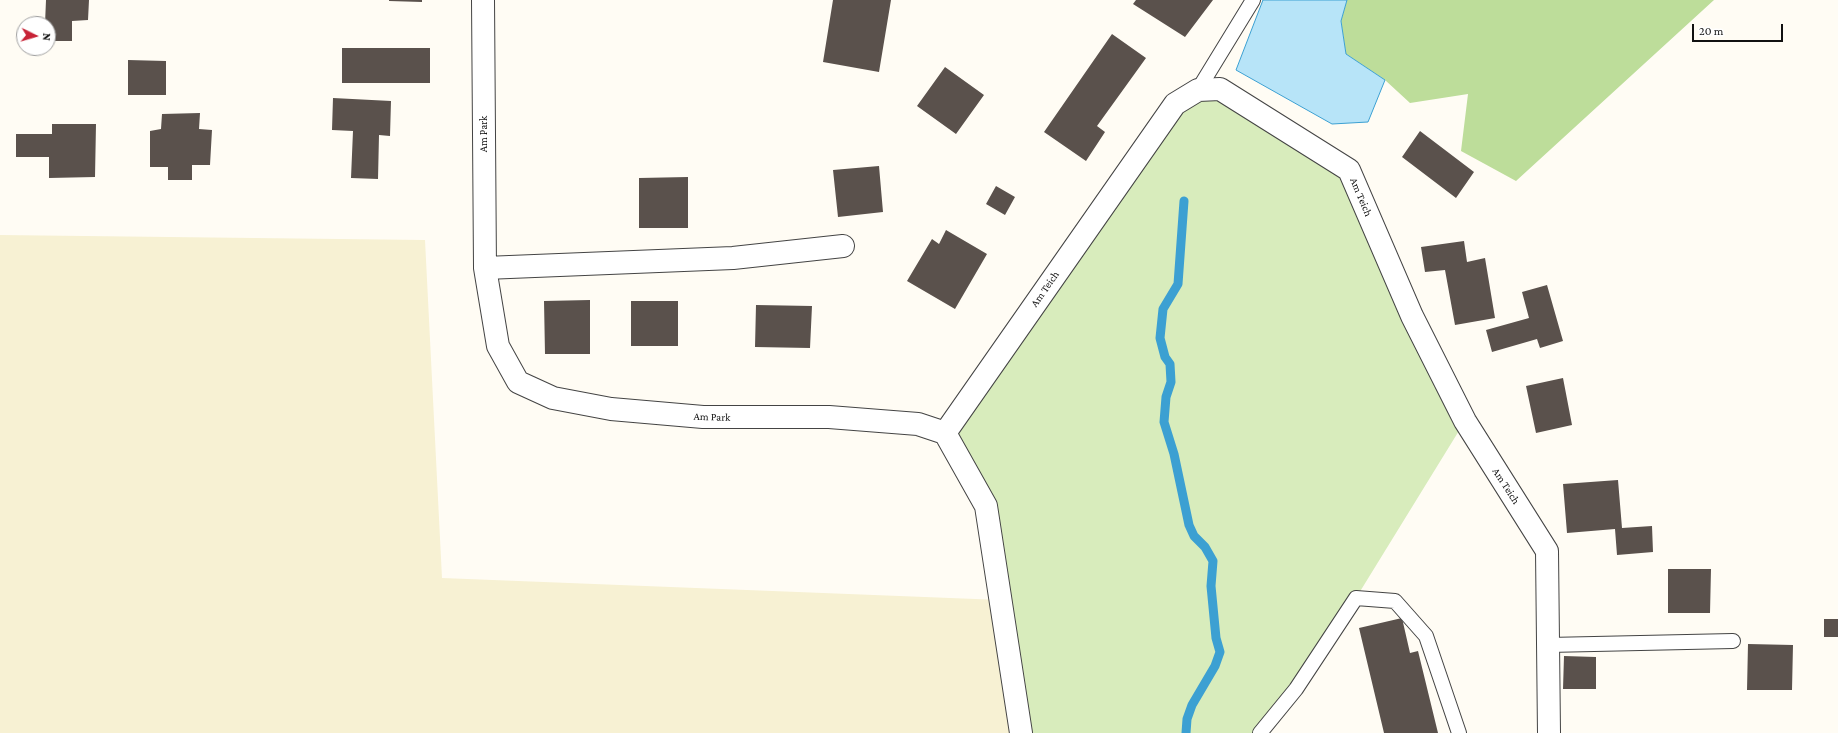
<!DOCTYPE html>
<style>
body{margin:0}
#map{position:relative;width:1838px;height:733px;overflow:hidden;background:#fffcf4;font-family:"Crimson Pro",serif}
canvas{display:block}
.north{position:absolute;left:16px;top:16px;width:40px;height:40px;box-sizing:border-box;background:#fff;border:1px solid #a0a0a0;border-radius:50%;rotate:95deg;font-size:11px;font-weight:700;line-height:16px;text-align:center;color:#111}
.north::after{content:'';display:block;margin:auto;width:14px;height:18px;background:#c72336;clip-path:polygon(50% 0,100% 100%,50% 72%,0 100%)}
.scale{position:absolute;left:1692px;top:24px;width:91px;height:18px;box-sizing:border-box;border:2px solid #111;border-top:0;padding-left:5px;font-size:12px;line-height:14px;white-space:nowrap;color:#111;-webkit-text-stroke:3px #fff;paint-order:stroke}
</style>
<div id="map">
<canvas width="1838" height="733"></canvas>
<div class="north">N</div>
<div class="scale">20 m</div>
</div>
<script>
const ctx = document.querySelector('canvas').getContext('2d');
ctx.lineJoin = 'round';
function fill(path, color) {
  ctx.fillStyle = color;
  ctx.fill(path, 'evenodd');
}
function poly(rows) {
  const path = new Path2D();
  for (const r of rows) {
    path.moveTo(r[0], r[1]);
    for (let i = 2; i < r.length; i += 2) path.lineTo(r[i], r[i + 1]);
  }
  return path;
}
function trace(path, color, width, dash) {
  ctx.strokeStyle = color;
  ctx.lineWidth = width;
  ctx.lineCap = dash ? 'butt' : 'round';
  ctx.setLineDash(dash || []);
  ctx.stroke(path);
}
function label(font, color, halo, rows, align = 'center') {
  ctx.font = font + ' "Crimson Pro",serif';
  ctx.lineWidth = 4;
  ctx.setLineDash([]);
  ctx.textBaseline = 'middle';
  ctx.strokeStyle = halo;
  ctx.fillStyle = color;
  for (const [text, x, y, turn = 0] of rows) {
    ctx.save();
    ctx.translate(x, y);
    ctx.rotate((+turn || 0) * Math.PI / 180);
    ctx.textAlign = isNaN(turn) ? turn : align;
    if (halo) ctx.strokeText(text, 0, 0);
    ctx.fillText(text, 0, 0);
    ctx.restore();
  }
}
fill(poly([
 [0,235,425,240,442,578,1001,600,1021,733,0,733]
]), '#f7f1d3');
fill(poly([
 [1220,89,1349,170,1465,421,1356,598,1260,733,1021,733,986,506,945,433,1175,104]
]), '#d8ecbc');
fill(poly([
 [1347,0,1714,0,1516,181,1461,151,1468,94,1410,103,1385,80,1346,54,1341,21]
]), '#bddd9a');
const water = poly([
 [1263,0,1347,0,1341,21,1346,54,1385,80,1368,122,1332,124,1236,70,1263,0]
]);
fill(water, '#b7e4f8');
trace(water, '#3ca0d2', 1);
trace(poly([
 [1184,201,1178,284,1163,309,1160,338,1165,357,1170,364,1171,382,1166,397,1164,422,1174,454,1189,525,1194,536,1205,547,1213,561,1211,586,1216,638,1220,652,1215,666,1192,705,1187,719,1186,733]
]), '#3ca0d2', 9);
fill(poly([
 [46,0,89,0,88,20,72,21,72,41,48,41,48,24,45,24],
 [389,0,422,0,422,2,389,1],
 [833,0,891,0,879,72,823,62],
 [1136,0,1213,0,1185,37,1133,4],
 [1112,34,1146,58,1097,126,1105,132,1086,161,1044,132],
 [342,48,430,48,430,83,342,83],
 [128,60,166,61,166,95,128,95],
 [945,67,984,95,956,134,917,106],
 [333,98,391,101,390,136,379,135,378,179,351,178,353,131,332,130],
 [200,113,199,129,212,130,210,165,192,165,192,180,168,180,168,167,150,167,150,131,161,129,162,114],
 [52,124,96,124,95,177,49,178,49,157,16,157,16,134,52,134],
 [1420,131,1474,172,1456,198,1402,157],
 [879,166,883,212,838,217,833,170],
 [688,177,688,228,639,228,639,178],
 [996,186,1015,197,1005,215,986,204],
 [946,230,987,254,955,309,907,281,932,239,939,244],
 [1464,241,1467,262,1485,258,1495,318,1455,325,1445,270,1425,272,1421,247],
 [1547,285,1563,341,1540,348,1537,339,1492,352,1486,330,1529,318,1522,292],
 [590,300,590,354,545,354,544,301],
 [631,301,678,301,678,346,631,346],
 [756,305,812,306,810,348,755,347],
 [1563,378,1572,425,1536,433,1526,386],
 [1618,480,1622,528,1652,526,1653,552,1617,555,1615,529,1567,533,1563,484],
 [1668,569,1711,569,1710,613,1668,613],
 [1402,618,1410,653,1418,651,1438,733,1384,733,1359,628],
 [1824,619,1838,619,1838,637,1824,637],
 [1748,644,1793,645,1792,690,1747,690],
 [1564,656,1596,657,1596,689,1563,689]
]), '#5a514c');
const service = poly([
 [1198,90,1253,0],
 [1548,645,1733,641],
 [1260,733,1296,689,1356,598,1395,601,1426,636,1459,733]
]);
const minor = poly([
 [483,0,485,268,498,346,518,382,553,398,611,409,703,417,829,417,918,424,945,433,986,506,1021,733],
 [485,268,733,258,843,246],
 [945,433,1175,104,1198,90,1220,89,1349,170,1412,316,1465,421,1547,551,1549,733]
]);
trace(service, '#444', 16);
trace(minor, '#444', 24);
trace(service, '#fff', 14);
trace(minor, '#fff', 22);
label('11px', '#111', '#fff', [
 ["Am Park",484,134,-90],
 ["Am Teich",1361,197,67],
 ["Am Teich",1045,289,-55],
 ["Am Park",712,417,2],
 ["Am Teich",1506,486,57]
]);
</script>
